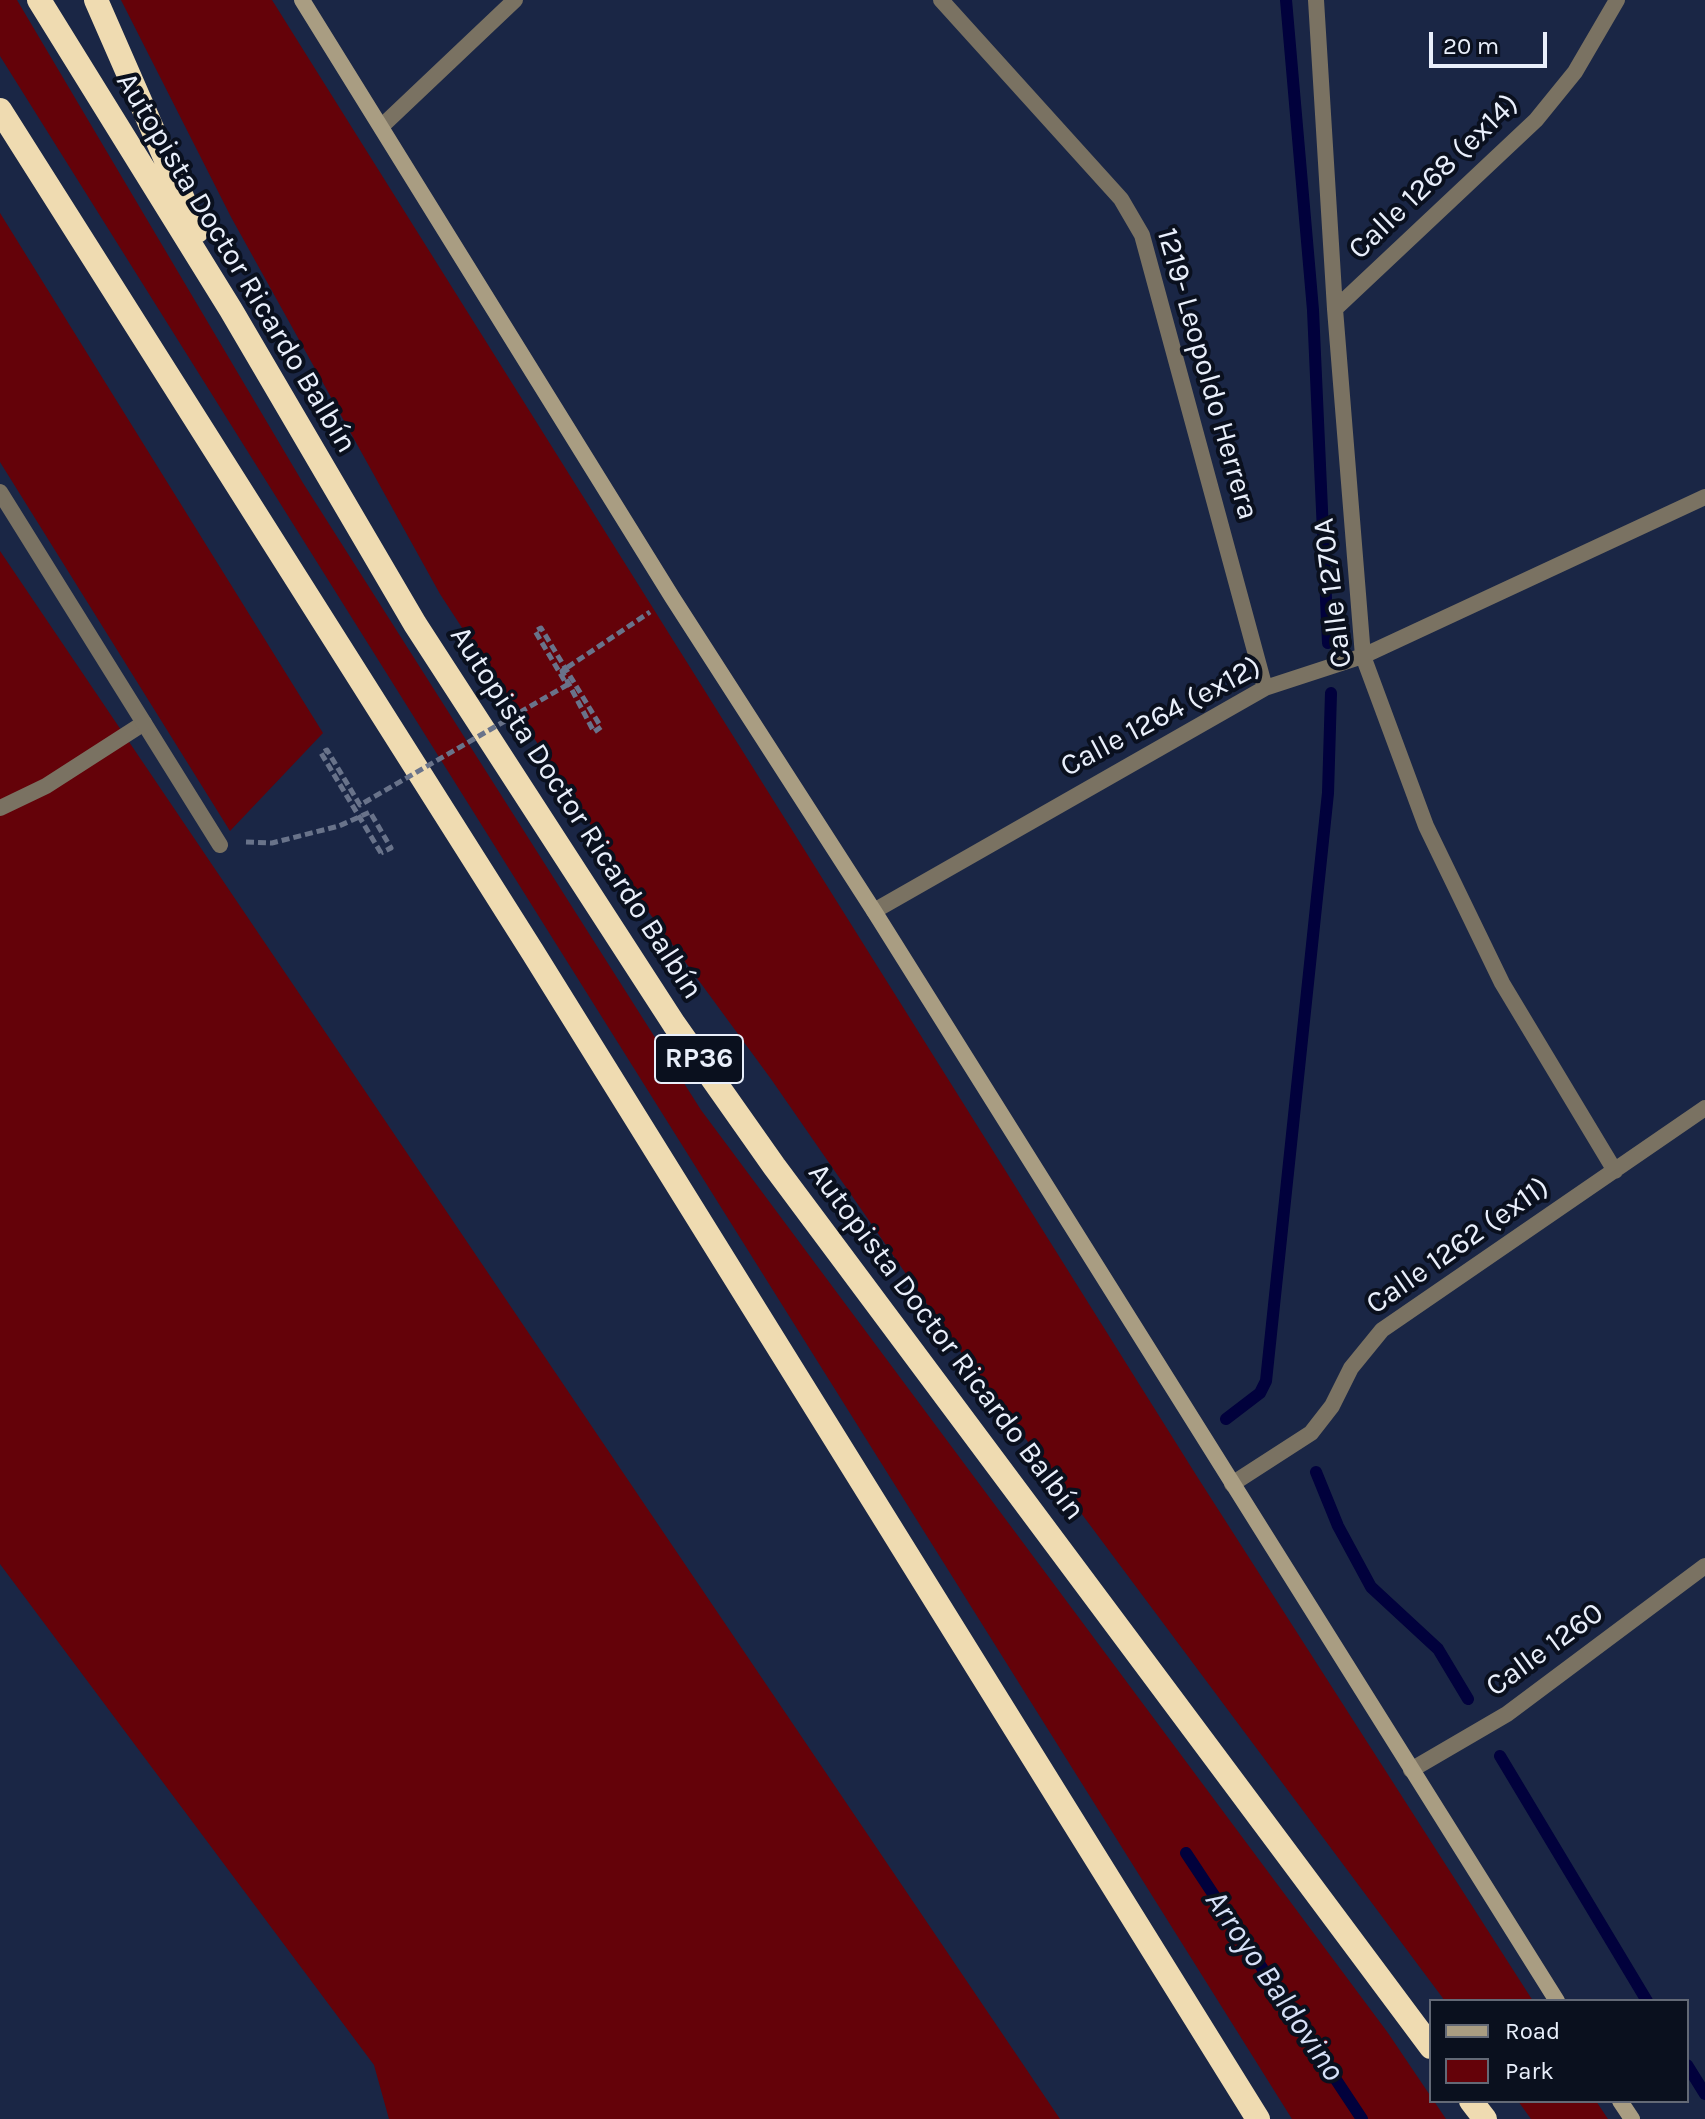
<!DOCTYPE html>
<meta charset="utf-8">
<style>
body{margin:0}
#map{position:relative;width:1705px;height:2119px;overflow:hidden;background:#1a2645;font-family:Karla,sans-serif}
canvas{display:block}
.legend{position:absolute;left:1429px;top:1999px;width:260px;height:104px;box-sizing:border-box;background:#0a101e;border:2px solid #636976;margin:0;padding:10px 14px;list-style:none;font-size:24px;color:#e9effb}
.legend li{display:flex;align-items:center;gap:16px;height:40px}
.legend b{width:40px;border:2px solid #636976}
.scale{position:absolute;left:1429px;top:32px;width:118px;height:36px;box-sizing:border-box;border:4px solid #e9effb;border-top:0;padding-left:10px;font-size:24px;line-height:28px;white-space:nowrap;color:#e9effb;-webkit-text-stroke:6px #0a101e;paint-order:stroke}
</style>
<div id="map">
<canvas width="1705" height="2119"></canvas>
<ul class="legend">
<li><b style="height:10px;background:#a99d82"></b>Road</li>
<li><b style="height:22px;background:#640209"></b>Park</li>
</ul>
<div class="scale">20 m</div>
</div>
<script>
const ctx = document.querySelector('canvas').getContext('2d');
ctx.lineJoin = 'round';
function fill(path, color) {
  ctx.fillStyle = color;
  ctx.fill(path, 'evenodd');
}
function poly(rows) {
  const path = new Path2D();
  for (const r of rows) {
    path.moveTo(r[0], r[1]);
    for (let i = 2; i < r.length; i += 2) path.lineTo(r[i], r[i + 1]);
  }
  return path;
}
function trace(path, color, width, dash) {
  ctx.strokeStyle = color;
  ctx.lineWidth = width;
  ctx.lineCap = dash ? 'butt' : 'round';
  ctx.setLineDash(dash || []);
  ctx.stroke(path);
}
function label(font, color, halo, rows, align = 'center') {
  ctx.font = font + ' Karla,sans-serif';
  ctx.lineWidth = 8;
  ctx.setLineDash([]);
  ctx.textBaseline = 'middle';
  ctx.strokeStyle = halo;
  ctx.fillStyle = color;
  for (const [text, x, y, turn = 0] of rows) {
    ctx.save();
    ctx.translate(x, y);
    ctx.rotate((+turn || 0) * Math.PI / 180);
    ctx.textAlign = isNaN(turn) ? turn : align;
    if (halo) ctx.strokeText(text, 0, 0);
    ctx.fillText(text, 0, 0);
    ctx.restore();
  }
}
fill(poly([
 [0,0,17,0,303,483,701,1110,1388,2033,1446,2119,1292,2119,0,56],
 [121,0,272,0,1198,1478,1533,2001,1445,2001,949,1336,771,1079,639,899,440,594,231,217],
 [0,213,323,733,230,831,0,462],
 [0,551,1060,2119,389,2119,374,2065,0,1564],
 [1518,2101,1596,2101,1608,2119,1531,2119]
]), '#640209');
trace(poly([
 [1286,0,1313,310,1328,643],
 [1226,1419,1260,1393,1266,1381,1328,793,1331,693],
 [1316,1472,1338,1526,1371,1587,1438,1649,1468,1699],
 [1500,1756,1647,2001],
 [1186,1853,1362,2119],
 [1687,2065,1705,2094]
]), '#01013c', 12);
trace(poly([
 [601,727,594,732,562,671,650,612],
 [246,842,272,843,339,826,370,812,391,848,381,853]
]), '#69738a', 5, [8, 4]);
trace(poly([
 [0,808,46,786,144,723],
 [1411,1770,1507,1714,1705,1566]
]), '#7a7262', 16);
trace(poly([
 [941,0,1121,199,1142,235,1265,688],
 [1316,0,1335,309,1363,656,1426,826,1502,983,1615,1171],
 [382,126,515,0],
 [1335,309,1536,120,1575,72,1617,0],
 [0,492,220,845],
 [874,911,1265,688,1363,656,1705,497],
 [1232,1484,1311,1433,1332,1406,1351,1368,1382,1330,1705,1108]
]), '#7a7262', 16);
trace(poly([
 [302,0,672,597,874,911,1557,2001],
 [1620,2101,1632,2119]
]), '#a99d82', 16);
trace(poly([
 [39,0,231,310,415,624,674,1024,774,1166,1431,2047],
 [96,0,197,231],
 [0,110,532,951,1258,2119],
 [1471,2101,1485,2119]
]), '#efdbb1', 24);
trace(poly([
 [381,853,321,753,327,750,360,805,567,685,535,631,541,628,601,727]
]), '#69738a', 5, [8, 4]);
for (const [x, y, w] of [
 [699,1059,88]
]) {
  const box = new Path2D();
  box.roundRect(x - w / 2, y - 24, w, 48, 6);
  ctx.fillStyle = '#0a101e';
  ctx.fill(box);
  trace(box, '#e9effb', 2);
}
label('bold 28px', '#e9effb', null, [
 ["RP36",699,1059]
]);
label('30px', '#e9effb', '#0a101e', [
 ["Calle 1268 (ex14)",1434,177,-44],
 ["Autopista Doctor Ricardo Balbín",236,263,59],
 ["1219- Leopoldo Herrera",1207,374,74],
 ["Calle 1270A",1333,593,-97],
 ["Calle 1264 (ex12)",1161,717,-28],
 ["Autopista Doctor Ricardo Balbín",576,813,57],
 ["Calle 1262 (ex11)",1458,1246,-35],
 ["Autopista Doctor Ricardo Balbín",946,1342,53],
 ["Calle 1260",1545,1650,-36]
]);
label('italic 32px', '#d7e1f8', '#0a101e', [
 ["Arroyo Baldovino",1274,1986,56]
]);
</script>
